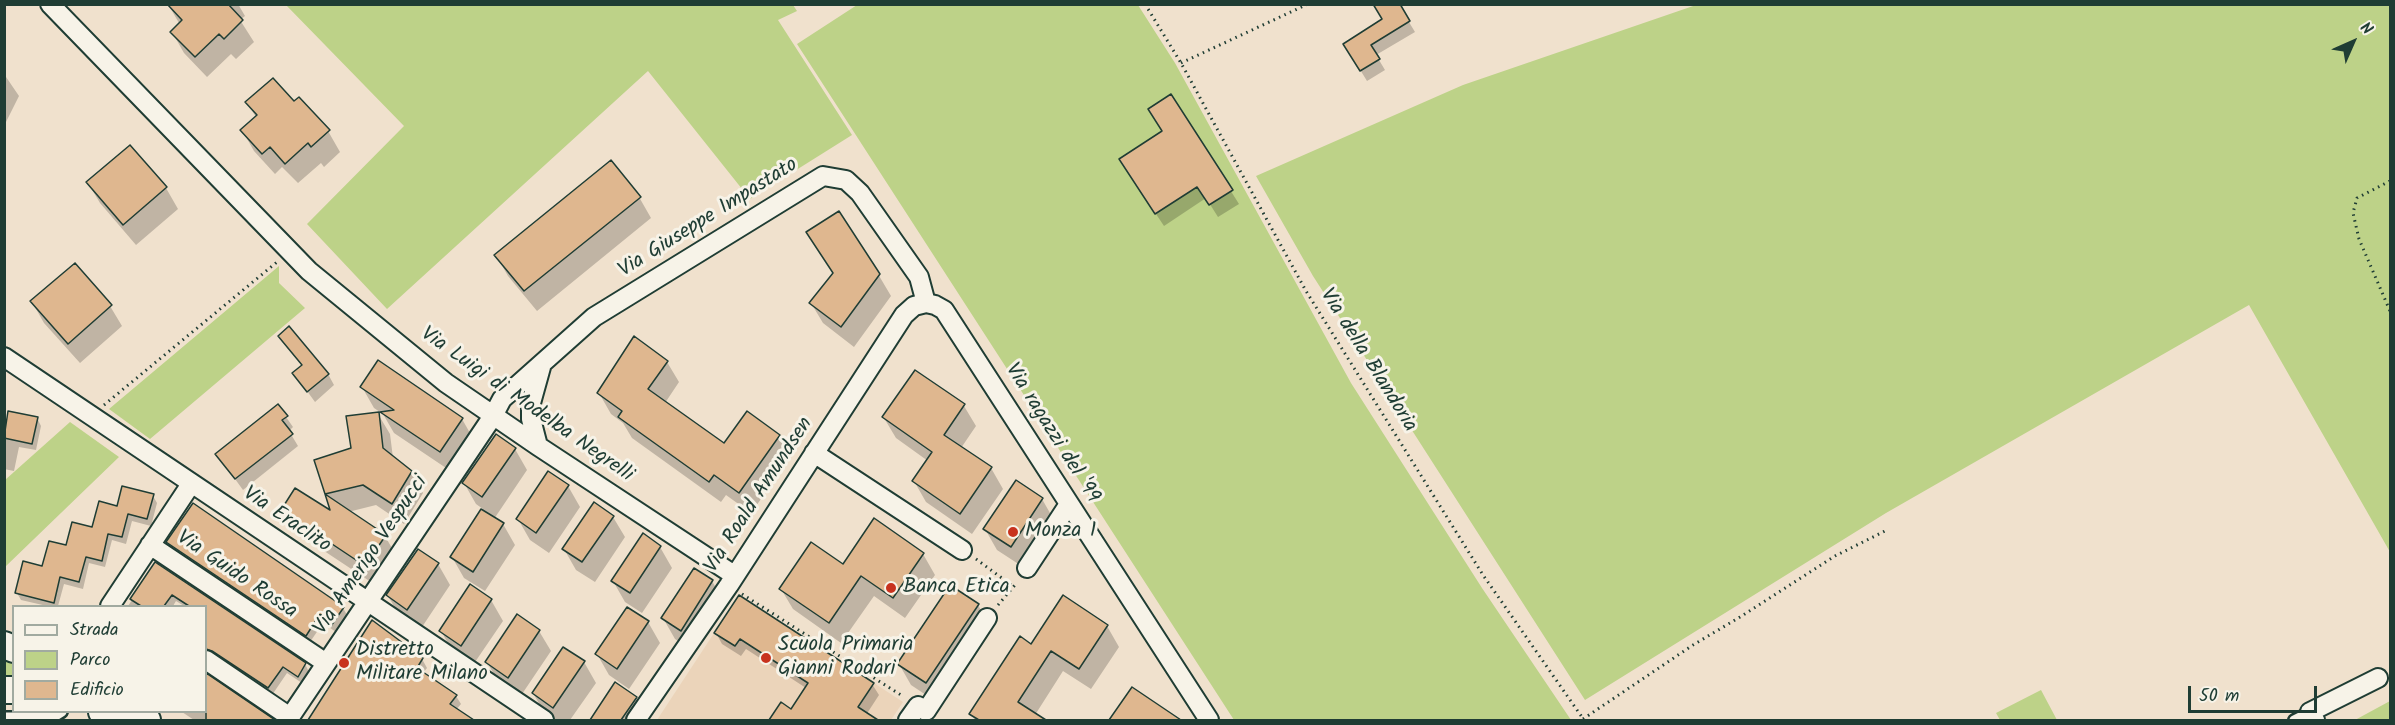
<!DOCTYPE html>
<style>
body{margin:0}
#map{position:relative;width:2395px;height:725px;overflow:hidden;background:#f0e1cd;font-family:Kalam,sans-serif}
canvas{display:block}
.frame{position:absolute;inset:0;border:6px solid #1f3d34;pointer-events:none}
.legend{position:absolute;left:12px;top:605px;width:195px;height:108px;box-sizing:border-box;background:#f7f3e8;border:2px solid #a1aaa0;margin:0;padding:8px 10px;list-style:none;font-size:18px;color:#1f3d34}
.legend li{display:flex;align-items:center;gap:12px;height:30px}
.legend b{width:30px;border:2px solid #a1aaa0}
.north{position:absolute;left:2323px;top:12px;width:60px;height:60px;-webkit-text-stroke:4px #f7f3e8;paint-order:stroke;rotate:45deg;font-size:16px;font-weight:700;line-height:24px;text-align:center;color:#1f3d34}
.north::after{content:'';display:block;margin:auto;width:21px;height:27px;background:#1f3d34;clip-path:polygon(50% 0,100% 100%,50% 72%,0 100%)}
.scale{position:absolute;left:2188px;top:686px;width:129px;height:27px;box-sizing:border-box;border:3px solid #1f3d34;border-top:0;padding-left:8px;font-size:18px;line-height:21px;white-space:nowrap;color:#1f3d34;-webkit-text-stroke:4px #f7f3e8;paint-order:stroke}
</style>
<div id="map">
<canvas width="2395" height="725"></canvas>
<div class="frame"></div>
<ul class="legend">
<li><b style="height:8px;background:#f7f3e8"></b>Strada</li>
<li><b style="height:16px;background:#bdd288"></b>Parco</li>
<li><b style="height:16px;background:#dfb78f"></b>Edificio</li>
</ul>
<div class="north">N</div>
<div class="scale">50 m</div>
</div>
<script>
const ctx = document.querySelector('canvas').getContext('2d');
ctx.lineJoin = 'round';
function fill(path, color) {
  ctx.fillStyle = color;
  ctx.fill(path, 'evenodd');
}
function poly(rows) {
  const path = new Path2D();
  for (const r of rows) {
    path.moveTo(r[0], r[1]);
    for (let i = 2; i < r.length; i += 2) path.lineTo(r[i], r[i + 1]);
  }
  return path;
}
function trace(path, color, width, dash) {
  ctx.strokeStyle = color;
  ctx.lineWidth = width;
  ctx.lineCap = dash ? 'butt' : 'round';
  ctx.setLineDash(dash || []);
  ctx.stroke(path);
}
function label(font, color, halo, rows, align = 'center') {
  ctx.font = font + ' Kalam,sans-serif';
  ctx.lineWidth = 6;
  ctx.setLineDash([]);
  ctx.textBaseline = 'middle';
  ctx.strokeStyle = halo;
  ctx.fillStyle = color;
  for (const [text, x, y, turn = 0] of rows) {
    ctx.save();
    ctx.translate(x, y);
    ctx.rotate((+turn || 0) * Math.PI / 180);
    ctx.textAlign = isNaN(turn) ? turn : align;
    if (halo) ctx.strokeText(text, 0, 0);
    ctx.fillText(text, 0, 0);
    ctx.restore();
  }
}
fill(poly([
 [739,595,903,702,891,720,657,720]
]), '#ebd4ba');
fill(poly([
 [1699,4,2390,5,2390,552,2249,305,1886,513,1585,700,1313,276,1256,176,1463,85],
 [286,5,793,5,797,11,778,20,852,135,750,199,648,71,387,309,307,224,404,126],
 [857,5,1138,5,1175,63,1351,383,1482,588,1571,720,1234,720,797,44],
 [279,266,279,283,305,308,150,439,109,409],
 [70,422,119,457,5,567,5,480],
 [5,653,13,657,14,680,5,680],
 [2041,690,2057,720,2000,720,1996,713],
 [2390,701,2390,720,2355,720]
]), '#bdd288');
fill(poly([
 [168,4,238,4,245,16,240,20,254,42,236,59,231,54,207,77,184,53,172,32,179,23],
 [1398,4,1415,32,1376,55,1385,70,1367,81,1351,55],
 [4,74,19,96,4,126],
 [1171,96,1239,204,1218,217,1206,198,1164,226,1128,172,1163,132],
 [247,103,294,104,328,131,340,152,324,167,321,163,298,183,282,167,275,174,254,151,242,130,256,117],
 [88,183,166,188,178,209,136,245,100,203],
 [639,197,651,218,537,311,508,276,496,255],
 [834,274,878,274,891,296,854,347,823,323,811,303],
 [32,302,110,306,122,326,80,363,44,323],
 [280,336,328,374,334,385,315,402,294,373,303,367],
 [667,362,679,382,665,403,725,445,779,436,791,457,751,513,726,495,721,502,632,438,623,423,611,414,599,393],
 [915,372,964,406,976,426,961,448,991,468,1003,489,972,534,926,502,914,481,928,461,896,438,884,418],
 [362,387,462,419,474,440,452,472,394,433,383,414,374,408],
 [9,412,37,418,41,426,36,450,19,447,14,471,4,469,4,434],
 [378,414,390,434,393,458,411,472,423,493,404,524,376,505,348,512,385,536,397,557,377,586,294,531,282,510,332,514,326,493,352,449],
 [286,417,293,427,289,431,298,446,243,490,217,454],
 [515,449,527,470,494,519,503,524,515,545,485,591,464,578,452,557,483,509,476,504,464,483],
 [568,486,580,507,549,553,530,540,518,519],
 [153,496,157,503,151,526,132,521,126,544,112,540,105,567,89,563,83,589,64,584,58,606,47,606,21,600,17,593,67,547,118,508],
 [1042,499,1054,520,1023,567,997,550,985,529],
 [613,517,625,537,595,582,576,570,564,549],
 [168,542,343,608,347,615,336,632,323,623,310,642,172,550],
 [660,547,672,568,642,613,625,602,613,581],
 [923,554,935,575,905,618,874,596,841,643,793,609,781,589,843,566],
 [156,564,305,664,309,672,302,683,287,673,272,695,206,657,206,606,184,606,176,601,173,606,128,606],
 [438,564,450,585,420,630,400,616,388,596],
 [712,581,724,602,693,651,675,639,663,618],
 [739,597,872,684,879,695,866,715,871,720,771,720,782,705,791,711,806,688,746,649,741,656,722,644,716,633],
 [491,600,503,621,473,665,453,652,441,631],
 [978,605,990,626,938,703,911,685,899,664],
 [648,622,660,643,629,689,609,675,597,654],
 [1107,626,1119,647,1091,689,1063,671,1035,715,1044,720,975,720,971,714,1032,646],
 [539,631,551,651,520,697,499,683,487,662],
 [422,659,427,668,423,673,456,696,461,704,456,710,466,720,378,720,367,713,362,720,310,720,332,688],
 [584,662,596,683,570,720,555,720,545,714,533,693],
 [206,675,269,718,270,720,194,720,182,712,206,712],
 [616,684,636,698,648,719,647,720,592,720],
 [1133,689,1178,720,1111,720]
]), '#0003');
const building = poly([
 [167,4,228,4,243,20,224,39,219,34,195,57,170,32,182,20,167,4],
 [1373,4,1400,4,1410,21,1371,45,1380,59,1360,71,1343,44,1382,19,1373,4],
 [273,78,294,101,299,97,330,130,311,147,308,143,285,164,270,147,262,154,240,130,257,115,245,102,273,78],
 [1171,94,1233,190,1209,205,1197,187,1155,214,1119,159,1162,131,1148,109,1171,94],
 [130,145,167,187,123,225,86,182,130,145],
 [611,160,641,197,524,291,494,255,611,160],
 [839,211,880,274,841,327,809,303,833,273,806,232,839,211],
 [75,263,112,305,68,344,30,301,75,263],
 [289,326,329,374,307,392,292,373,302,365,278,336,289,326],
 [634,336,668,361,648,389,724,443,747,411,780,435,739,493,714,475,709,482,618,417,622,411,597,393,634,336],
 [378,360,463,418,440,452,380,412,394,410,360,387,378,360],
 [915,370,965,404,944,435,992,467,960,514,912,481,932,452,882,417,915,370],
 [278,404,288,416,282,420,293,434,235,479,215,454,278,404],
 [8,411,38,417,32,444,4,438,8,411],
 [379,412,383,448,412,471,392,504,363,485,325,494,314,460,351,448,346,416,379,412],
 [496,434,516,448,482,497,462,483,496,434],
 [548,471,569,485,536,533,516,519,548,471],
 [1016,480,1043,498,1011,547,983,529,1016,480],
 [122,486,154,494,147,519,128,514,122,537,108,534,102,561,86,557,79,582,60,577,54,603,15,593,23,561,42,566,49,541,66,545,72,522,92,527,99,501,117,506,122,486],
 [295,488,330,510,325,494,386,535,365,566,281,510,295,488],
 [594,502,614,516,582,562,562,549,594,502],
 [193,503,344,607,331,626,318,617,306,636,166,542,193,503],
 [481,509,504,523,473,572,450,557,481,509],
 [874,518,924,553,893,598,861,576,829,623,779,589,811,542,843,564,874,518],
 [643,533,661,546,630,593,611,581,643,533],
 [418,549,439,563,407,610,386,595,418,549],
 [155,562,306,663,298,677,283,667,268,688,212,651,206,649,206,606,189,606,172,595,164,606,141,606,130,599,155,562],
 [694,568,713,580,681,631,661,618,694,568],
 [470,584,492,599,461,646,439,631,470,584],
 [950,585,979,604,926,683,897,664,950,585],
 [739,595,874,683,858,707,878,720,769,720,781,702,791,709,808,683,740,639,735,646,714,633,739,595],
 [1063,595,1108,625,1079,669,1051,651,1018,702,1046,720,979,720,969,714,1020,636,1031,644,1063,595],
 [627,607,649,621,617,669,595,654,627,607],
 [517,614,540,630,508,678,485,662,517,614],
 [372,620,423,658,417,668,457,695,450,704,474,720,308,720,372,620],
 [563,647,585,661,553,708,532,693,563,647],
 [206,673,275,720,206,720,206,673],
 [615,682,637,697,621,720,590,720,615,682],
 [1132,687,1181,720,1109,720,1132,687]
]);
fill(building, '#dfb78f');
trace(building, '#1f3d34', 1.5);
const lane = poly([
 [4,717,54,717,62,712],
 [2294,720,2310,712]
]);
const street = poly([
 [50,4,309,271,446,383,538,446,734,575],
 [4,357,544,720],
 [538,446,531,419,531,403,541,367],
 [814,453,962,550],
 [150,545,326,663],
 [1027,568,1069,504],
 [110,606,191,484],
 [206,660,290,717],
 [288,720,493,416,502,399,594,317,823,176,846,180,860,193,919,277,926,303],
 [636,720,729,585,904,315,914,306,926,303,935,305,944,310,1209,720],
 [908,720,918,706,926,711,987,618],
 [2315,720,2310,712,2378,678]
]);
const secondary = poly([
 [4,645,14,649],
 [4,690,14,690],
 [102,712,117,720],
 [133,712,147,720]
]);
trace(lane, '#1f3d34', 14);
trace(street, '#1f3d34', 22);
trace(secondary, '#1f3d34', 30);
trace(poly([
 [1145,4,1181,63,1306,291,1483,575,1584,720],
 [1181,63,1308,4],
 [2390,181,2357,198,2353,213,2359,239,2390,311],
 [104,405,277,262],
 [976,559,1014,587],
 [742,594,904,697],
 [998,605,1015,585],
 [1583,719,1693,645,1740,617,1835,556,1887,530]
]), '#1f3d34', 3, [1.5, 4.5]);
trace(lane, '#f7f3e8', 9);
trace(street, '#f7f3e8', 18);
trace(secondary, '#f7f3e8', 26);
for (const [x, y, r, color] of [
 [1013,532,6,"#c8321e"],
 [891,588,6,"#c8321e"],
 [766,658,6,"#c8321e"],
 [344,663,6,"#c8321e"]
]) {
  const dot = new Path2D();
  dot.arc(x, y, r, 0, 2 * Math.PI);
  ctx.fillStyle = color;
  ctx.fill(dot);
  trace(dot, '#f7f3e8', 2);
}
label('21px', '#1f3d34', '#f7f3e8', [
 ["Via Giuseppe Impastato",709,219,-32],
 ["Via della Blandoria",1367,361,58],
 ["Via Luigi di Modelba Negrelli",526,406,35],
 ["Via ragazzi del '99",1051,434,58],
 ["Via Roald Amundsen",760,496,-57],
 ["Via Eraclito",286,521,34],
 ["Via Amerigo Vespucci",372,556,-56],
 ["Via Guido Rossa",236,576,34]
]);
label('21px', '#1f3d34', '#f7f3e8', [
 ["Monza 1",1025,532],
 ["Banca Etica",903,588],
 ["Scuola Primaria",778,646],
 ["Gianni Rodari",778,670],
 ["Distretto",356,651],
 ["Militare Milano",356,675]
], 'left');
</script>
